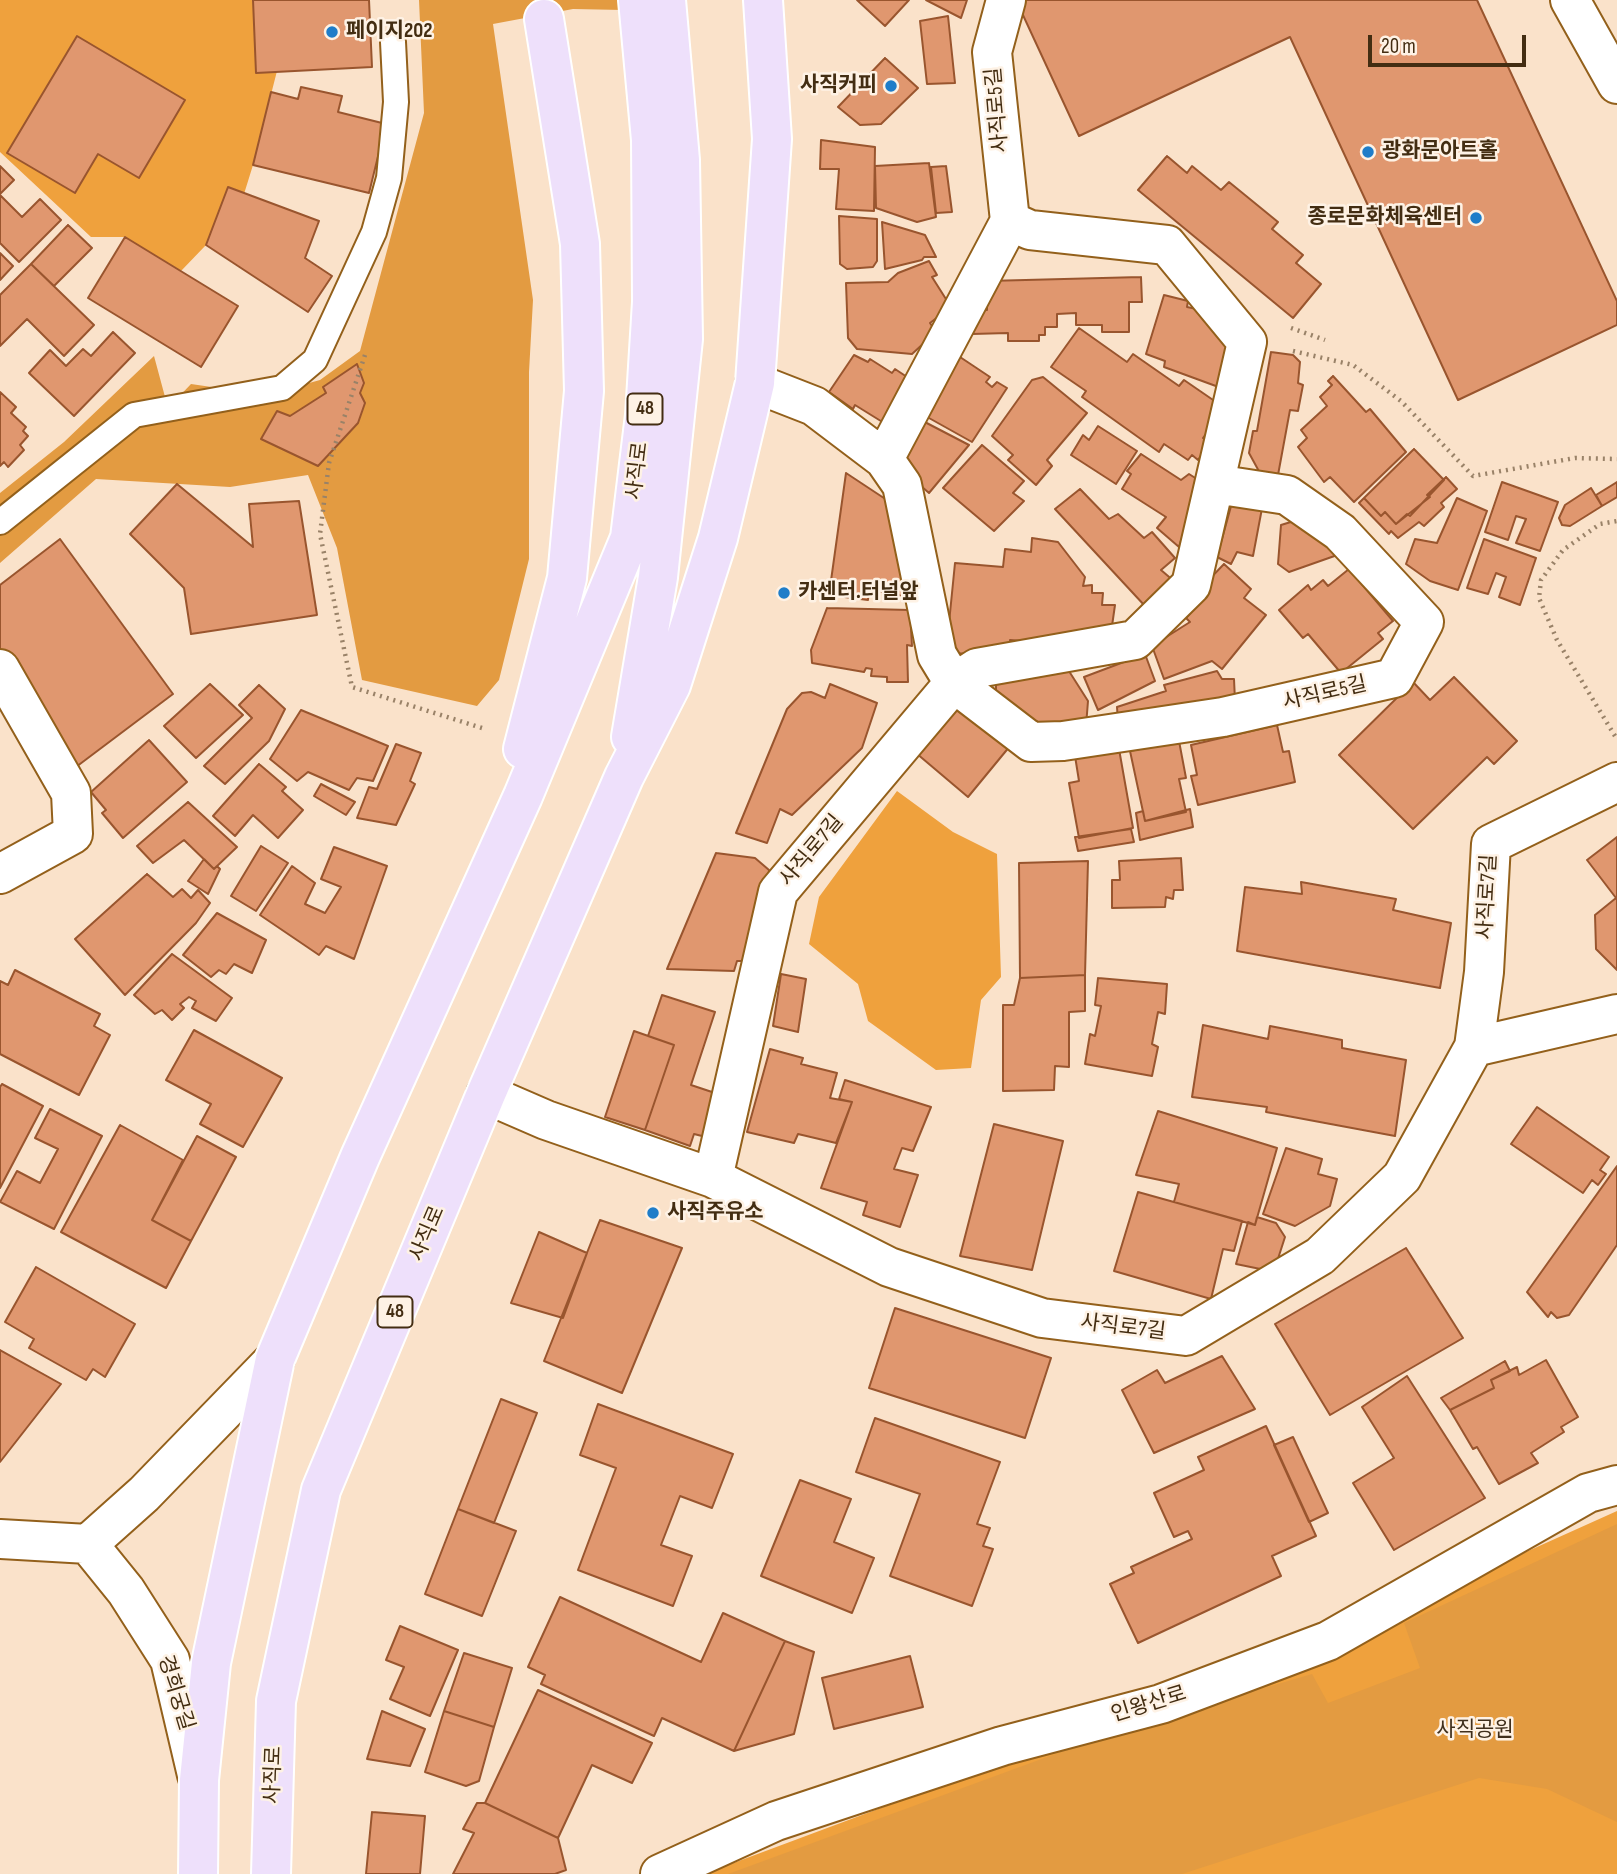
<!DOCTYPE html>
<meta charset="utf-8">
<style>
body{margin:0}
#map{position:relative;width:1617px;height:1874px;overflow:hidden;background:#fae2ca;font-family:"Sofia Sans Condensed",sans-serif}
canvas{display:block}
.scale{position:absolute;left:1368px;top:35px;width:158px;height:32px;box-sizing:border-box;border:4px solid #432d12;border-top:0;padding-left:9px;font-size:21px;line-height:24px;white-space:nowrap;color:#432d12;-webkit-text-stroke:5px #fef2e5;paint-order:stroke}
</style>
<div id="map">
<canvas width="1617" height="1874"></canvas>
<div class="scale">20 m</div>
</div>
<script>
const ctx = document.querySelector('canvas').getContext('2d');
ctx.lineJoin = 'round';
function fill(path, color) {
  ctx.fillStyle = color;
  ctx.fill(path, 'evenodd');
}
function poly(rows) {
  const path = new Path2D();
  for (const r of rows) {
    path.moveTo(r[0], r[1]);
    for (let i = 2; i < r.length; i += 2) path.lineTo(r[i], r[i + 1]);
  }
  return path;
}
function trace(path, color, width, dash) {
  ctx.strokeStyle = color;
  ctx.lineWidth = width;
  ctx.lineCap = dash ? 'butt' : 'round';
  ctx.setLineDash(dash || []);
  ctx.stroke(path);
}
function label(font, color, halo, rows, align = 'center') {
  ctx.font = font + ' "Sofia Sans Condensed","Noto Sans KR",sans-serif';
  ctx.lineWidth = 5;
  ctx.setLineDash([]);
  ctx.textBaseline = 'middle';
  ctx.strokeStyle = halo;
  ctx.fillStyle = color;
  for (const [text, x, y, turn = 0] of rows) {
    ctx.save();
    ctx.translate(x, y);
    ctx.rotate((+turn || 0) * Math.PI / 180);
    ctx.textAlign = isNaN(turn) ? turn : align;
    if (halo) ctx.strokeText(text, 0, 0);
    ctx.fillText(text, 0, 0);
    ctx.restore();
  }
}
fill(poly([
 [0,0,253,0,256,72,277,71,253,165,244,194,228,187,206,245,181,271,125,237,91,237,0,152],
 [897,791,953,832,997,854,1001,977,981,1000,971,1068,936,1070,868,1021,858,984,809,944,819,897],
 [1617,1511,1617,1874,704,1874,1328,1641]
]), '#efa13d');
fill(poly([
 [419,0,623,0,623,10,573,9,493,24,533,300,529,372,529,559,499,680,477,706,362,680,337,548,308,475,230,487,96,479,0,563,0,493,64,442,154,356,168,408,191,384,266,395,320,380,360,351,424,113],
 [1617,1524,1617,1822,1547,1789,1479,1778,1182,1874,728,1874,1118,1731,1312,1674,1328,1703,1420,1668,1404,1623]
]), '#e39b41');
const building = poly([
 [253,0,369,0,372,67,256,73,253,0],
 [857,0,909,0,885,26,857,0],
 [926,0,967,0,961,18,926,0],
 [1016,0,1477,0,1617,301,1617,325,1458,400,1290,37,1079,136,1016,0],
 [948,16,955,83,927,84,920,21,948,16],
 [77,36,185,100,139,178,98,154,75,193,7,153,77,36],
 [885,58,918,88,881,124,860,125,838,107,885,58],
 [301,87,342,96,338,112,386,124,369,193,253,165,271,92,298,99,301,87],
 [821,140,875,147,874,211,836,209,839,169,820,169,821,140],
 [1167,156,1187,173,1192,166,1221,190,1229,182,1278,222,1272,229,1303,255,1296,263,1321,284,1293,318,1138,190,1167,156],
 [929,163,936,217,917,222,876,208,875,166,929,163],
 [0,166,14,180,0,194,0,166],
 [946,166,952,212,936,213,931,167,946,166],
 [228,187,319,221,305,258,332,276,308,312,206,245,228,187],
 [0,195,22,217,40,199,61,220,19,262,0,243,0,195],
 [839,216,877,219,877,261,873,267,847,269,840,264,839,216],
 [882,222,925,235,936,257,924,257,922,260,885,269,882,222],
 [68,225,92,248,54,286,31,264,68,225],
 [125,237,238,306,201,367,88,298,125,237],
 [0,253,13,266,0,280,0,253],
 [929,261,937,275,932,277,951,307,930,323,936,332,912,354,857,349,848,338,846,283,888,282,898,273,929,261],
 [31,264,94,325,64,356,27,319,0,346,0,295,31,264],
 [1141,277,1142,302,1129,302,1129,332,1102,332,1102,325,1076,325,1076,313,1057,314,1057,327,1045,327,1045,335,1039,335,1039,341,1008,341,1008,333,972,334,972,311,987,310,987,281,1141,277],
 [1164,295,1188,301,1187,307,1197,309,1234,350,1224,389,1164,367,1165,361,1146,354,1164,295],
 [1079,328,1127,362,1133,354,1179,386,1184,380,1216,402,1211,409,1220,415,1203,438,1210,443,1198,460,1192,455,1188,460,1164,444,1159,452,1082,397,1086,391,1051,367,1079,328],
 [113,332,135,353,74,416,29,373,50,350,66,366,83,349,91,356,113,332],
 [1271,352,1293,355,1300,362,1298,383,1303,385,1298,411,1290,410,1278,475,1261,475,1249,453,1253,431,1257,431,1271,352],
 [854,355,868,362,870,359,892,373,895,369,910,379,884,423,855,405,853,409,829,392,854,355],
 [960,357,990,377,986,382,992,387,997,382,1007,388,972,442,920,413,960,357],
 [357,364,364,383,360,393,365,403,358,423,318,466,261,439,277,411,290,416,326,393,323,387,357,364],
 [1333,376,1366,412,1370,409,1406,452,1354,502,1330,477,1324,482,1298,447,1307,438,1301,430,1327,406,1320,397,1332,385,1328,381,1333,376],
 [1043,377,1087,413,1047,460,1052,466,1036,485,1008,460,1013,455,992,436,1032,380,1043,377],
 [0,392,16,407,11,413,26,427,23,431,28,436,20,445,24,450,8,467,4,462,0,466,0,392],
 [919,419,969,445,929,493,905,472,904,442,919,419],
 [1098,426,1137,451,1116,484,1071,455,1083,435,1089,440,1098,426],
 [982,445,1024,481,1013,493,1024,501,994,531,943,488,982,445],
 [1414,449,1444,480,1410,516,1407,514,1396,524,1385,512,1381,516,1364,498,1414,449],
 [1141,454,1181,480,1189,474,1200,481,1179,547,1157,528,1166,517,1122,489,1131,474,1127,471,1141,454],
 [846,473,902,510,908,597,869,589,868,600,829,595,846,473],
 [1446,477,1457,489,1441,503,1444,507,1424,526,1419,522,1398,538,1391,531,1389,534,1359,503,1364,498,1381,516,1385,512,1396,524,1430,497,1427,495,1446,477],
 [1502,482,1558,502,1540,551,1516,543,1526,519,1516,516,1508,540,1485,532,1502,482],
 [1617,482,1617,497,1602,506,1596,495,1617,482],
 [177,484,253,547,249,504,299,501,317,615,191,634,184,588,130,534,177,484],
 [1591,488,1602,506,1570,526,1562,525,1559,518,1565,505,1591,488],
 [1080,489,1109,519,1118,514,1144,538,1152,532,1175,558,1161,570,1175,582,1145,606,1055,509,1080,489],
 [1457,498,1487,511,1458,590,1430,581,1406,564,1415,539,1437,543,1457,498],
 [1233,499,1263,503,1253,556,1237,552,1231,564,1217,557,1233,499],
 [1294,521,1343,553,1289,572,1278,564,1281,525,1294,521],
 [1032,538,1058,542,1085,577,1083,586,1092,585,1092,593,1103,593,1102,605,1115,605,1110,640,1081,645,1010,640,1012,655,946,653,955,563,1003,567,1005,549,1031,552,1032,538],
 [60,539,173,694,72,770,0,651,0,585,60,539],
 [1484,539,1536,558,1520,605,1499,597,1506,577,1496,573,1488,594,1467,588,1484,539],
 [1224,564,1251,589,1244,598,1266,615,1222,669,1212,661,1164,679,1152,646,1190,622,1186,618,1205,596,1199,590,1224,564],
 [1349,569,1393,621,1378,633,1383,639,1341,673,1308,634,1303,638,1279,610,1308,585,1311,590,1323,580,1328,586,1349,569],
 [827,608,910,610,912,646,907,645,908,682,887,682,887,677,871,676,872,669,866,668,864,672,812,663,811,650,827,608],
 [1145,654,1155,681,1098,710,1084,677,1145,654],
 [1067,668,1088,701,1086,726,1031,728,996,712,996,678,1067,668],
 [1217,671,1222,679,1234,679,1235,701,1118,722,1117,707,1166,691,1164,685,1217,671],
 [1454,677,1517,741,1494,764,1487,757,1413,829,1339,755,1413,682,1430,700,1454,677],
 [210,684,243,715,196,758,164,726,210,684],
 [830,684,877,703,862,748,792,815,780,809,767,843,736,833,787,709,802,693,811,692,825,698,830,684],
 [259,685,285,709,269,741,225,784,204,766,252,718,239,705,259,685],
 [958,703,1010,746,968,797,916,753,958,703],
 [301,710,388,746,373,781,357,778,349,790,308,772,297,781,270,759,301,710],
 [1277,725,1283,752,1289,751,1295,782,1198,805,1191,776,1197,775,1191,745,1277,725],
 [149,740,187,782,123,838,102,813,106,810,91,792,149,740],
 [1179,741,1186,778,1179,779,1186,812,1145,821,1130,751,1179,741],
 [396,744,421,753,410,781,415,784,396,825,357,818,369,787,377,789,396,744],
 [1119,749,1133,828,1079,838,1069,783,1079,781,1075,756,1119,749],
 [259,764,286,787,282,791,303,810,278,838,253,815,235,836,213,816,259,764],
 [321,784,355,802,346,815,314,796,321,784],
 [188,802,237,847,214,869,184,840,153,863,137,846,188,802],
 [1190,809,1193,827,1140,840,1136,813,1143,811,1145,821,1190,809],
 [1131,829,1134,842,1078,851,1075,837,1131,829],
 [1617,837,1617,897,1616,898,1587,860,1617,837],
 [261,846,288,863,256,911,231,896,261,846],
 [334,847,387,866,354,959,326,946,319,955,260,915,292,866,315,883,305,904,325,913,341,887,321,879,334,847],
 [716,853,755,858,769,870,760,950,745,961,737,961,734,971,667,969,716,853],
 [1181,858,1183,890,1174,890,1173,899,1166,897,1165,907,1112,908,1112,880,1120,880,1119,861,1181,858],
 [204,859,214,869,217,866,220,869,208,894,188,881,204,859],
 [1088,861,1085,975,1020,978,1019,863,1088,861],
 [147,874,173,897,182,889,191,898,198,890,210,903,196,923,125,995,75,939,147,874],
 [1301,882,1396,899,1393,910,1451,923,1440,988,1237,951,1245,887,1302,894,1301,882],
 [1616,898,1617,897,1617,970,1596,949,1595,915,1616,898],
 [217,913,266,940,252,973,234,964,226,974,219,970,211,977,183,955,217,913],
 [172,954,232,998,216,1021,192,1008,196,1001,189,997,180,1004,184,1008,172,1020,162,1010,155,1014,134,995,172,954],
 [15,970,100,1014,94,1026,110,1035,79,1095,0,1054,0,981,8,985,15,970],
 [781,974,806,979,798,1032,773,1026,781,974],
 [1085,975,1085,1011,1069,1012,1069,1067,1055,1066,1054,1090,1003,1091,1003,1005,1014,1005,1020,978,1085,975],
 [1098,978,1167,984,1165,1014,1158,1012,1152,1044,1158,1047,1152,1076,1085,1064,1090,1034,1095,1036,1101,1006,1095,1005,1098,978],
 [662,995,715,1012,691,1085,721,1095,706,1137,694,1134,690,1146,645,1130,674,1045,648,1036,662,995],
 [1203,1025,1268,1039,1270,1026,1342,1040,1342,1048,1406,1060,1395,1136,1266,1112,1267,1107,1192,1097,1203,1025],
 [194,1030,282,1078,243,1147,200,1124,211,1104,166,1080,194,1030],
 [634,1031,674,1045,645,1130,605,1117,634,1031],
 [770,1049,803,1058,801,1064,837,1073,830,1098,852,1102,836,1143,798,1134,794,1143,747,1132,770,1049],
 [845,1080,931,1107,913,1151,902,1148,894,1169,918,1175,900,1227,863,1215,867,1202,821,1188,852,1102,839,1099,845,1080],
 [2,1084,43,1106,0,1188,0,1087,2,1084],
 [1537,1107,1609,1157,1600,1170,1606,1174,1598,1185,1592,1180,1583,1193,1511,1144,1537,1107],
 [50,1109,102,1136,54,1229,0,1202,17,1171,40,1183,58,1149,35,1138,50,1109],
 [1158,1111,1277,1148,1255,1225,1174,1202,1179,1184,1136,1175,1158,1111],
 [994,1124,1063,1141,1032,1270,960,1256,994,1124],
 [120,1125,183,1160,152,1220,191,1241,166,1288,61,1232,120,1125],
 [197,1136,236,1157,191,1241,152,1220,197,1136],
 [1286,1148,1322,1159,1318,1174,1337,1179,1330,1206,1295,1226,1263,1214,1286,1148],
 [1617,1166,1617,1245,1569,1315,1557,1318,1551,1312,1548,1317,1527,1292,1617,1166],
 [1138,1192,1242,1221,1234,1251,1223,1249,1211,1299,1114,1271,1138,1192],
 [1257,1217,1276,1223,1285,1237,1275,1268,1270,1271,1236,1264,1248,1222,1255,1225,1257,1217],
 [600,1220,682,1248,622,1393,544,1361,600,1220],
 [539,1232,587,1253,563,1318,511,1303,539,1232],
 [1406,1248,1463,1338,1330,1415,1275,1324,1406,1248],
 [36,1267,135,1324,105,1377,93,1369,86,1380,29,1348,34,1339,5,1322,36,1267],
 [895,1308,1051,1358,1025,1438,869,1388,895,1308],
 [0,1350,61,1384,0,1462,0,1350],
 [1222,1356,1255,1409,1154,1453,1122,1390,1157,1370,1165,1383,1222,1356],
 [1546,1360,1578,1417,1561,1427,1564,1432,1531,1453,1538,1463,1499,1484,1477,1447,1473,1449,1450,1410,1494,1388,1491,1380,1517,1367,1519,1375,1546,1360],
 [1505,1361,1510,1371,1491,1380,1494,1388,1450,1410,1441,1398,1505,1361],
 [1407,1376,1485,1498,1394,1550,1353,1483,1394,1458,1362,1407,1407,1376],
 [501,1399,537,1413,494,1523,458,1509,501,1399],
 [598,1404,733,1454,712,1508,680,1496,661,1545,692,1556,673,1606,578,1570,616,1468,580,1455,598,1404],
 [875,1418,1000,1462,977,1524,990,1528,983,1546,993,1549,972,1606,890,1576,920,1494,856,1472,875,1418],
 [1266,1426,1316,1536,1272,1556,1281,1576,1138,1643,1110,1584,1134,1573,1131,1567,1192,1539,1188,1531,1174,1537,1154,1493,1204,1470,1198,1457,1266,1426],
 [1293,1437,1328,1513,1309,1522,1274,1445,1293,1437],
 [800,1480,851,1499,834,1542,874,1558,852,1613,761,1576,800,1480],
 [458,1509,516,1531,482,1616,425,1594,458,1509],
 [560,1597,701,1662,723,1613,785,1641,734,1751,662,1718,654,1736,541,1684,545,1675,528,1667,560,1597],
 [400,1626,458,1650,430,1716,390,1699,404,1667,386,1660,400,1626],
 [785,1641,814,1652,794,1734,734,1751,785,1641],
 [464,1653,512,1668,494,1727,444,1711,464,1653],
 [910,1656,923,1707,834,1729,822,1678,910,1656],
 [538,1690,652,1743,632,1783,592,1765,558,1838,485,1803,538,1690],
 [382,1711,425,1729,410,1766,367,1759,382,1711],
 [444,1711,494,1727,479,1781,466,1786,425,1772,444,1711],
 [477,1803,485,1803,558,1838,566,1870,555,1874,453,1874,474,1833,463,1829,477,1803],
 [372,1812,425,1816,420,1874,366,1874,372,1812]
]);
fill(building, '#e0976f');
trace(building, '#99552e', 2);
const service = poly([
 [0,522,134,415,282,388,315,360,374,232,389,178,396,102,393,42]
]);
const minor = poly([
 [1570,0,1617,84],
 [755,383,814,406,884,459,1010,221,992,52,1006,0],
 [884,459,902,485,937,655,954,683,977,668,1135,640,1191,585,1247,342,1167,245,1030,230,1010,221],
 [0,669,71,793,73,834,0,874],
 [1474,1047,1617,1014],
 [486,1094,546,1120,713,1178,889,1267,1042,1318,1186,1336,1320,1256,1402,1177,1474,1047,1484,972,1491,844,1617,782],
 [713,1178,778,892,954,683,1031,742,1063,741,1223,717,1394,678,1424,622,1340,532,1287,495,1215,484],
 [0,1539,88,1544,144,1494,275,1359],
 [88,1544,126,1591,170,1660,197,1775]
]);
const tertiary = poly([
 [660,1874,776,1821,1002,1746,1161,1704,1328,1641,1588,1493,1617,1485]
]);
const primary = poly([
 [631,737,658,577,683,339,680,160,666,0],
 [523,749,567,578,584,391,580,244,544,19],
 [198,1874,199,1780,211,1663,275,1359,360,1157,523,796,630,538,645,415,652,302,651,140,638,0],
 [271,1874,276,1701,321,1490,486,1094,624,777,671,685,718,538,755,383,772,139,763,0]
]);
trace(service, '#93601b', 28);
trace(minor, '#93601b', 42);
trace(tertiary, '#93601b', 42);
trace(primary, '#fff', 42);
trace(poly([
 [1291,328,1325,340],
 [1293,351,1353,365,1401,401,1473,476,1575,458,1617,459],
 [365,355,329,463,320,534,352,687,482,728],
 [1615,736,1557,640,1539,598,1541,580,1563,550,1600,524,1617,521]
]), '#998268', 4.5, [2, 5]);
trace(service, '#fff', 24);
trace(minor, '#fff', 38);
trace(tertiary, '#fff', 38);
trace(primary, '#eee0fb', 38);
for (const [x, y, r, color] of [
 [332,32,7,"#1f7dc9"],
 [891,86,7,"#1f7dc9"],
 [1368,152,7,"#1f7dc9"],
 [1476,218,7,"#1f7dc9"],
 [784,593,7,"#1f7dc9"],
 [653,1213,7,"#1f7dc9"]
]) {
  const dot = new Path2D();
  dot.arc(x, y, r, 0, 2 * Math.PI);
  ctx.fillStyle = color;
  ctx.fill(dot);
  trace(dot, '#fef2e5', 2.5);
}
for (const [x, y, w] of [
 [645,409,35],
 [395,1312,35]
]) {
  const box = new Path2D();
  box.roundRect(x - w / 2, y - 15.5, w, 31, 5);
  ctx.fillStyle = '#fef2e5';
  ctx.fill(box);
  trace(box, '#432d12', 2);
}
label('bold 19px', '#432d12', null, [
 ["48",645,409],
 ["48",395,1312]
]);
label('bold 21px', '#432d12', '#fef2e5', [
 ["페이지202",346,32],
 ["사직커피",877,86,"right"],
 ["광화문아트홀",1382,152],
 ["종로문화체육센터",1462,218,"right"],
 ["카센터.터널앞",798,593],
 ["사직주유소",667,1213]
], 'left');
label('21px', '#432d12', '#fef2e5', [
 ["사직로5길",998,110,-95],
 ["사직로",638,471,-83],
 ["사직로5길",1325,694,-13],
 ["사직로7길",812,851,-50],
 ["사직로7길",1488,897,-87],
 ["사직로",428,1234,-67],
 ["사직로7길",1123,1328,7],
 ["경희궁길",175,1693,73],
 ["인왕산로",1149,1705,-17],
 ["사직로",274,1775,-88]
]);
label('21px', '#402f1c', '#fef2e5', [
 ["사직공원",1475,1731]
]);
</script>
